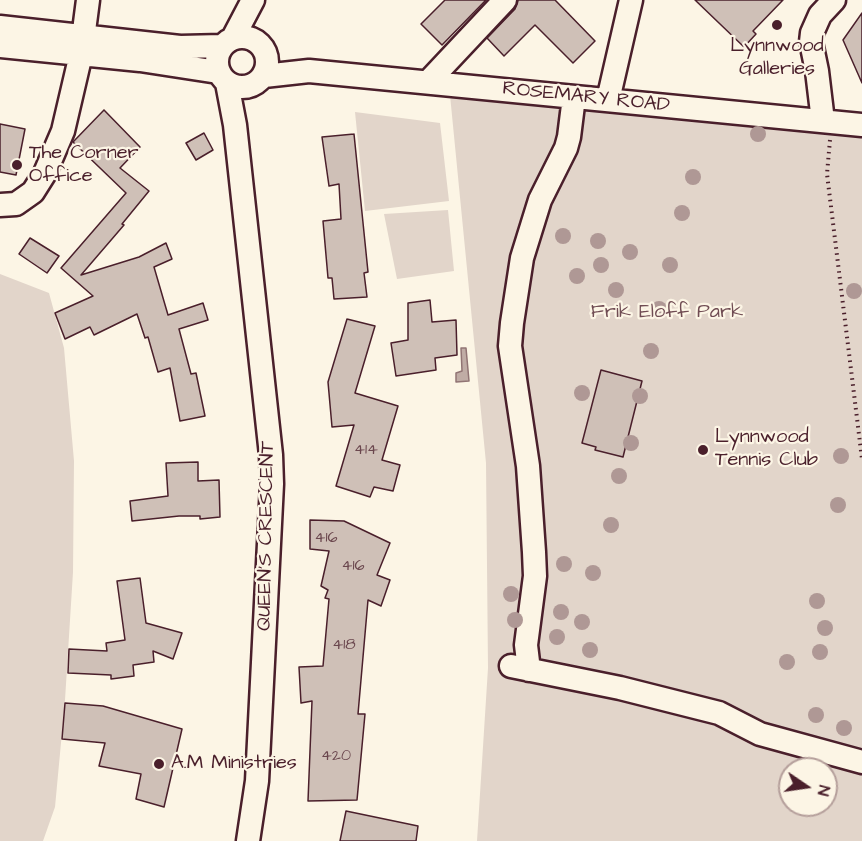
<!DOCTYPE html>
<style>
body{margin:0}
#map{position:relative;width:862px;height:841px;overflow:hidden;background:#fcf5e5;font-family:"Architects Daughter",sans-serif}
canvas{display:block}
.north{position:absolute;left:778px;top:757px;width:60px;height:60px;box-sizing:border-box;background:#fcf5e5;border:2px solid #b59f9b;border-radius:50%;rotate:103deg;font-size:16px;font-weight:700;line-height:24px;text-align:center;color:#4a1f2b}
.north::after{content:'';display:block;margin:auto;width:21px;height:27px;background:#4a1f2b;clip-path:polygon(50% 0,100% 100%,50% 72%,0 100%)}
</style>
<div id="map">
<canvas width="862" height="841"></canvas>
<div class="north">N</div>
</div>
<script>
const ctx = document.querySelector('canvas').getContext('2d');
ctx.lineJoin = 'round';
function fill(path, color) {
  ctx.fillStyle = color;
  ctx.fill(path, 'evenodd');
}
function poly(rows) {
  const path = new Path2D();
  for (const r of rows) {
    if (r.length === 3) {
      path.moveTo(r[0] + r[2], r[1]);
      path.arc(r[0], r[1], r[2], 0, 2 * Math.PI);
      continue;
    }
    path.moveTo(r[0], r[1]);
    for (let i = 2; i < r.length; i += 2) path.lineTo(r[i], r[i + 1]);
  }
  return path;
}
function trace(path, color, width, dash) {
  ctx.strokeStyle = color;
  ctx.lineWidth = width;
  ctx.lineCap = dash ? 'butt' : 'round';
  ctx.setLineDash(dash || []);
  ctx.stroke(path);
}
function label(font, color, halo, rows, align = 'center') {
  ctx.font = font + ' "Architects Daughter",sans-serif';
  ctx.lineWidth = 4.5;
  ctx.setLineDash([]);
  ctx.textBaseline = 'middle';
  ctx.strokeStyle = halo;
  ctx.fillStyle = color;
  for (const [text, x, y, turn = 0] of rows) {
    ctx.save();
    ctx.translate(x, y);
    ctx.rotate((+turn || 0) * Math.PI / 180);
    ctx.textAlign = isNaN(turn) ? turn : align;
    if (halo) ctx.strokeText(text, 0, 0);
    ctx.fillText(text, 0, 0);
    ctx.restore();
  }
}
fill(poly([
 [450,95,862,136,862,841,477,841,488,668,486,463],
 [790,769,826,769,826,805,790,805],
 [355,112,440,123,449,201,365,211],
 [448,210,454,271,397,279,384,214],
 [0,274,49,293,64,348,74,461,73,572,65,700,55,807,43,841,0,841]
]), '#e2d5ca');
const water = poly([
 [461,348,466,348,469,381,456,382,456,373,462,371,461,348]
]);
fill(water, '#c0aca5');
trace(water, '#917474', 1.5);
const building = poly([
 [445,0,486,0,442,45,421,24,445,0],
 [518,0,555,0,595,41,573,63,535,25,504,56,487,38,515,9,518,0],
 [695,0,783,0,753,31,756,34,744,47,695,0],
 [862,13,862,83,843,40,862,13],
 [104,110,140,147,120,168,149,191,122,224,124,225,81,275,139,257,166,243,172,259,154,267,168,315,203,303,208,320,179,329,191,374,196,373,205,416,180,421,170,368,158,372,148,337,145,338,137,314,94,335,90,327,65,339,55,313,93,296,61,268,126,193,73,142,104,110],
 [0,124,25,129,16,175,0,172,0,124],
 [204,133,213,150,196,160,186,143,204,133],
 [354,134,368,272,364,273,367,297,334,299,332,278,328,278,323,221,341,219,339,184,329,186,322,137,354,134],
 [30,238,59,256,47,273,19,254,30,238],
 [430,300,432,322,456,320,457,355,435,358,436,370,396,376,391,343,408,340,408,303,430,300],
 [347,319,375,326,355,393,398,406,382,460,400,465,393,491,374,487,370,497,336,486,354,425,332,427,328,382,347,319],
 [601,370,642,381,623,457,595,450,596,447,582,443,601,370],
 [198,462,198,481,219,480,220,517,200,519,200,516,179,516,132,521,130,501,168,496,166,463,198,462],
 [310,520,344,521,390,543,377,575,390,580,381,606,368,600,358,714,365,714,357,800,308,801,312,701,301,703,299,667,323,666,329,599,325,598,328,590,321,586,329,551,310,549,310,520],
 [140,578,146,623,182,633,173,659,153,651,154,662,133,665,134,676,111,679,111,675,68,673,69,649,107,651,106,643,125,640,117,581,140,578],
 [65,703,103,706,182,729,164,807,136,799,141,774,99,766,105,743,62,739,65,703],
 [346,811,418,826,416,841,340,841,346,811]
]);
fill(building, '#cfc0b7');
trace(building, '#4a1f2b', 1.5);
const minor = poly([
 [0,27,180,47,222,46],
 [242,62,25],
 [233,38,253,0],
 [0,46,140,60,218,72],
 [264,76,309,71,862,125],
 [428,82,505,0],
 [227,83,235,125,271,455,272,484,257,781,248,841],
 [608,100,631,0],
 [823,121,817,71,811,42,812,33,820,15,834,0],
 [0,205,16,204,33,192,45,173,63,131,81,54,88,0],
 [511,666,620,688,719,713,760,734,862,762],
 [529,670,526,645,535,576,534,552,528,466,510,346,512,323,522,258,540,200,566,148,569,137,574,97]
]);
trace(minor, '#4a1f2b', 27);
trace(poly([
 [830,140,827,174,862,459]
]), '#4a1f2b', 4, [1.5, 4.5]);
trace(minor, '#fcf5e5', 22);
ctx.fillStyle = '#af9895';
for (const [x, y] of [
 [758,134],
 [693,177],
 [682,213],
 [563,236],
 [598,241],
 [630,252],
 [601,265],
 [670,265],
 [577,276],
 [616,290],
 [854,291],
 [659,309],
 [651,351],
 [582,393],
 [640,396],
 [631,443],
 [841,456],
 [619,476],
 [838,505],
 [611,525],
 [564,564],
 [593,573],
 [511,594],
 [817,601],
 [561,612],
 [515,620],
 [582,622],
 [825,628],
 [557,637],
 [590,650],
 [820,652],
 [787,662],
 [816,715],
 [844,728]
]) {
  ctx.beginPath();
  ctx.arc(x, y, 8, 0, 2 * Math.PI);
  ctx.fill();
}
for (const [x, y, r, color] of [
 [777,25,6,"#4a1f2b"],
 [17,165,6,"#4a1f2b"],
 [703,450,6,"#4a1f2b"],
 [159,764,6,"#4a1f2b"]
]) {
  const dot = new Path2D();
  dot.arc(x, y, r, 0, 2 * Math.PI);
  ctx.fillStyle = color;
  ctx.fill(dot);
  trace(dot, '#fcf5e5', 2);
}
label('16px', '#6b474e', null, [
 ["414",366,451],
 ["416",326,539],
 ["416",353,567],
 ["418",344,646],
 ["420",336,757]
]);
label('20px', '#4a1f2b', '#fcf5e5', [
 ["Lynnwood",777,47,"center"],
 ["Galleries",777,70,"center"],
 ["The Corner",29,154],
 ["Office",29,177],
 ["Lynnwood",715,438],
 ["Tennis Club",715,461],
 ["A.M Ministries",171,764]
], 'left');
label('20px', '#4a1f2b', '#fcf5e5', [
 ["ROSEMARY ROAD",586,98,6],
 ["QUEEN'S CRESCENT",267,536,-89]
]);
label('20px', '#704c53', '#fcf5e5', [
 ["Frik Eloff Park",667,313]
]);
</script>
